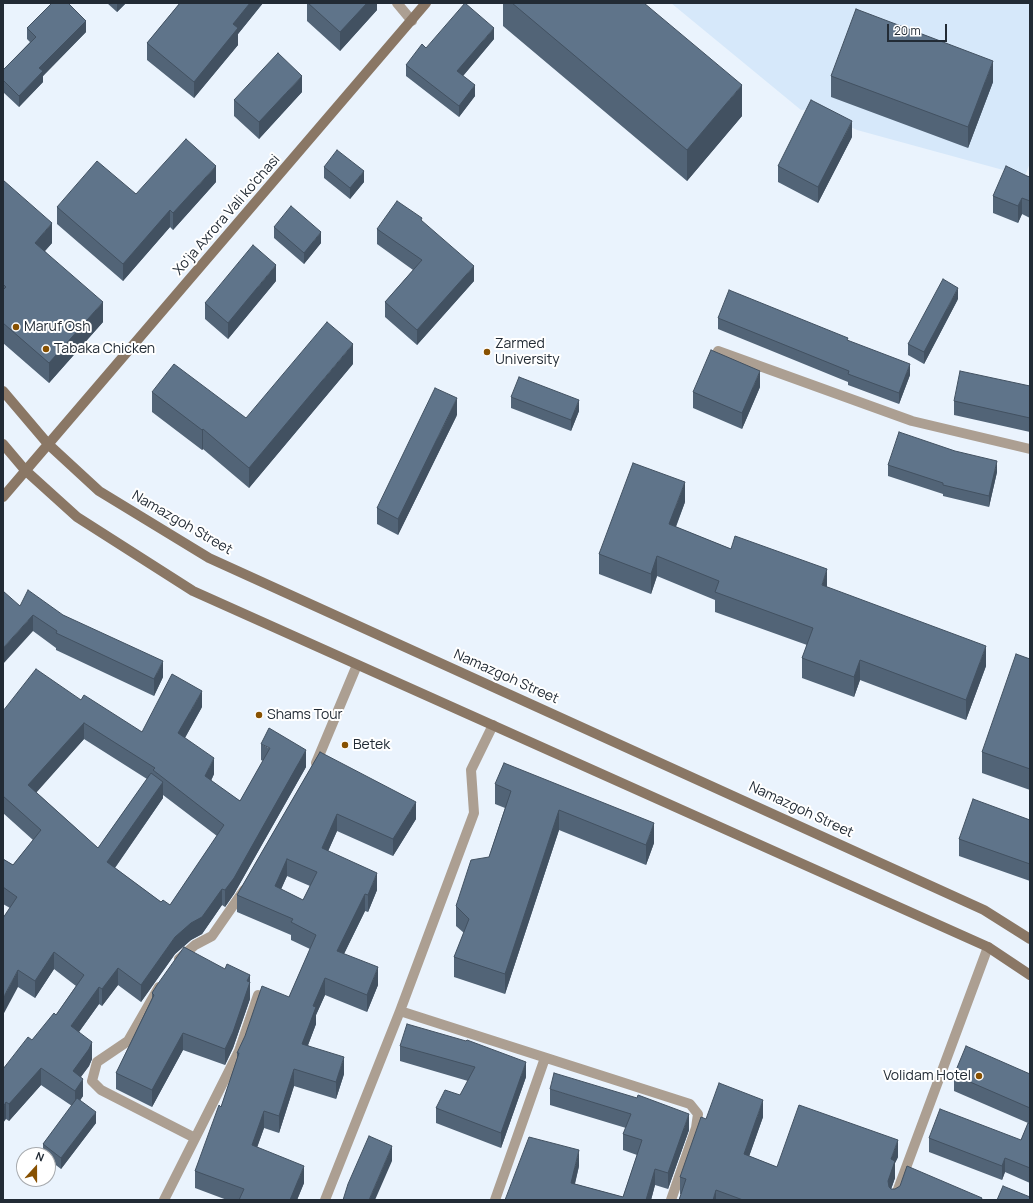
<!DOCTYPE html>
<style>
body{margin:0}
#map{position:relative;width:1033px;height:1203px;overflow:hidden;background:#eaf3fd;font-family:Manrope,sans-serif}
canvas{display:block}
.frame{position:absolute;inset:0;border:4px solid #222b35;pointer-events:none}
.north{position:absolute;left:16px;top:1147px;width:40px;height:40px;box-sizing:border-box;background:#fff;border:1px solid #a7aaae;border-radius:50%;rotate:21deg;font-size:11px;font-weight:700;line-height:16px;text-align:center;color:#222b35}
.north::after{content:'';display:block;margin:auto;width:14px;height:18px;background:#885101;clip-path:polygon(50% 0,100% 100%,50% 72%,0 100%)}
.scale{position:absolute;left:887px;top:24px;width:60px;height:18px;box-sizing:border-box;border:2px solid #222b35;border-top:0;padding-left:5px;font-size:12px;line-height:14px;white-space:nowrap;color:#222b35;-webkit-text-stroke:3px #fff;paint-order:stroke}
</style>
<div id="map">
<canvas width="1033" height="1203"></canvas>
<div class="frame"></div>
<div class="north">N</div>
<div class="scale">20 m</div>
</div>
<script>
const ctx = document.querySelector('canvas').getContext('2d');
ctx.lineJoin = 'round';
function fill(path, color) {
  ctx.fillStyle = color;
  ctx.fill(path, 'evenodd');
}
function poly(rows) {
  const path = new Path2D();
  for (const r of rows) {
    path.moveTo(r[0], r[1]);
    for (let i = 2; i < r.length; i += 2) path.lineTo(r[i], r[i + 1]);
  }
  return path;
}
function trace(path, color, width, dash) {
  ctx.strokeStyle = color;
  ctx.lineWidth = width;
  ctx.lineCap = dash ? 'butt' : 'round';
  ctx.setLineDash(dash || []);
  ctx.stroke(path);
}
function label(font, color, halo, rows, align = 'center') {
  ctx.font = font + ' Manrope,sans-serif';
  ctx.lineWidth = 4;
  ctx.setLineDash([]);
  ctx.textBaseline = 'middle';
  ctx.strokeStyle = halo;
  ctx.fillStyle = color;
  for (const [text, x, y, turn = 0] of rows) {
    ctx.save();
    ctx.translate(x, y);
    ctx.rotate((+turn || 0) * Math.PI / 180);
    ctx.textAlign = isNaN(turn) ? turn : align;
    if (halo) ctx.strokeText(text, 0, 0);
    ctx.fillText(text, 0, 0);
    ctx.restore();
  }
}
fill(poly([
 [671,3,1030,3,1030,163,1025,176,857,130,813,109,801,110]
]), '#d6e8fa');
trace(poly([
 [397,3,412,21],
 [718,351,912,421,1030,449],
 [316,763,357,665],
 [179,959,195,945,212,936,244,890],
 [159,987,128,1041,97,1062,92,1081,101,1090,195,1138],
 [400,1011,690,1104,698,1114,696,1128,671,1200],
 [164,1200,239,1051,258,995],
 [325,1200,400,1011,474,813,471,770,493,725],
 [495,1200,545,1058],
 [894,1200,988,947]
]), '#ac9f92', 10);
trace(poly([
 [3,391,48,444,99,491,209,558,984,910,1030,939],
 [3,444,25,470,77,517,193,591,988,947,1030,975],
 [3,497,426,3]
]), '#8a7765', 10);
fill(poly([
 [107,3,126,3,117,12],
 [180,3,263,3,238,34,238,45,194,98,147,60,147,43],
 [307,3,377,3,377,10,340,51,307,21],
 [503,3,644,3,742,116,687,181,503,26],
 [27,28,86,32,43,76,43,82,19,107,3,92,3,70,30,42,27,39],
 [494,39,463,76,475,96,459,117,406,76,406,65,426,48],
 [831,76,993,82,968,148,831,97],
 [302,92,259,139,234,116,234,100],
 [852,137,818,203,778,182,778,166],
 [324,167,364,182,350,199,324,178],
 [1027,176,1030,177,1030,218,1022,214,1018,223,993,213,993,196],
 [3,180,52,243,45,251,103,322,49,383,3,343],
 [216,182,173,230,170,227,123,281,57,224,57,207],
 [422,221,474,281,417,345,385,317,385,302,413,270,377,244,377,229],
 [274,227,321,243,304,264,274,238],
 [276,281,228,339,205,319,205,303],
 [958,299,924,364,908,355,908,344],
 [718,318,848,341,910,375,899,404,848,385,848,382,718,329],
 [353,364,249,488,203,449,202,450,152,412,152,392,246,418],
 [1030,386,1030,432,954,415,954,401],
 [760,387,742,429,693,408,693,392],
 [511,397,579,411,571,431,511,408],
 [457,415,398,535,377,524,377,508],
 [888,465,997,472,989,507,943,496,943,494,888,476],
 [685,502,676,527,827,587,986,666,966,720,860,680,854,697,802,678,802,658,807,645,715,612,715,600,657,576,651,594,599,574,599,554],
 [20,606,63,615,163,677,154,696,56,650,56,648,33,631],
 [1030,659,1030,790,982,773,982,752],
 [81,700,142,732,202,707,185,738,214,774,211,781,240,801,263,761,261,760,261,744,306,767,234,894,225,907,222,905,202,934,191,940,175,954,141,1002,118,985,102,1006,99,1004,79,1032,92,1059,89,1066,81,1077,83,1096,80,1100,96,1123,61,1169,48,1159,48,1155,43,1155,43,1144,72,1106,41,1085,9,1121,6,1119,3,1069,32,1040,56,1015,76,986,54,969,35,998,18,987,10,908,3,904,3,859,13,865,33,840,3,813,3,711],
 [84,739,147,779,98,848,36,792],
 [163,795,217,836,170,905,161,902,115,868,163,798],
 [320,752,416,819,393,856,337,831,328,851,377,890,368,912,365,911,344,954,378,985,367,1012,325,995,316,1015,316,1024,308,1045,344,1074,336,1099,294,1086,279,1133,264,1128,257,1147,304,1183,297,1200,227,1200,195,1188,195,1171,221,1107,237,1059,237,1053,289,997,310,949,291,940,291,935,237,912,237,895],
 [287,876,310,886,303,900,281,889],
 [495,784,654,843,646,865,559,830,505,994,454,977,454,957,464,933,456,926,456,906,489,857,505,808,495,804],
 [1030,820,1030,881,959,856,959,839],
 [225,969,250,975,250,999,233,1048,225,1065,183,1050,152,1107,116,1089,116,1073,152,998,152,993],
 [400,1046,526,1077,501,1148,436,1123,436,1108,460,1095,468,1081,400,1061],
 [1030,1074,1030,1183,1005,1172,1002,1180,929,1152,929,1138,1021,1140,1028,1123,954,1091,954,1075],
 [550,1089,689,1130,668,1189,655,1185,651,1200,505,1200,579,1166,575,1184,623,1197,637,1155,623,1150,623,1134,626,1128,550,1105],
 [763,1117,749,1156,777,1167,898,1157,895,1163,895,1178,891,1189,982,1200,679,1200,681,1194,680,1194,680,1177,706,1119]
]), '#526477');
fill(poly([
 [117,3,126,3,117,12],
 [250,3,263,3,238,34,238,45,194,98,194,82,233,24],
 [367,3,377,3,377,10,340,51,340,32],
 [86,21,86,32,43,76,43,82,19,107,19,96,39,68],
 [494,28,494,39,457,83,457,71],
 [993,61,993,82,968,148,968,127],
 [302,76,302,92,259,139,259,122],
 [475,85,475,96,459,117,459,106],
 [742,85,742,116,687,181,687,150],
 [852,121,852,137,818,203,818,187],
 [216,166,216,182,173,230,173,213],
 [364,171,364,182,350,199,350,188],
 [1022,198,1022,214,1018,223,1018,206],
 [170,210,170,227,123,281,123,264],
 [52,223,52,243,35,262,35,243],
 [321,232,321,243,304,264,304,253],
 [276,265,276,281,228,339,228,323],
 [474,266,474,281,417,345,417,330],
 [958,288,958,299,924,364,924,352],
 [103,302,103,322,49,383,49,363],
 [353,344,353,364,249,488,249,468],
 [910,364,910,375,899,404,899,393],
 [760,371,760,387,742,429,742,413],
 [457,398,457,415,398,535,398,519],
 [579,400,579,411,571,431,571,420],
 [203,429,203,449,202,450,202,430],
 [997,461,997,472,989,507,989,496],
 [685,482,685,502,669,544,669,524],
 [657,556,657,576,651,594,651,574],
 [827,569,827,589,822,585],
 [33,615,33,631,3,664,3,648],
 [986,646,986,666,966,720,966,700],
 [860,660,860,680,854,697,854,677],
 [163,661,163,677,154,696,154,679],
 [202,691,202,707,178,750,178,733],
 [84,723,84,739,28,802,28,785],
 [306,750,306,767,234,894,225,907,225,890],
 [214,758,214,774,205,793,205,776],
 [163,782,163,798,107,879,107,862],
 [416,802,416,819,393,856,393,839],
 [559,810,559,830,505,994,505,974],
 [337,814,337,831,322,865,322,848],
 [654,823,654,843,646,865,646,845],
 [287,859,287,876,275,903,275,886],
 [377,873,377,890,368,912,368,895],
 [222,889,222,905,202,934,191,940,175,954,141,1002,141,985,175,937],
 [365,894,365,911,337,968,337,951],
 [54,952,54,969,35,998,35,981],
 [378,967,378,985,367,1012,367,995],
 [118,968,118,985,102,1006,102,989],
 [18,970,18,987,3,1015,3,998],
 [250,975,250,999,233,1048,225,1065,225,1049,247,981],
 [325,978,325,995,316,1015,316,1024,302,1061,302,1044,313,1006],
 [99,987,99,1004,71,1043,71,1026],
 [183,1033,183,1050,152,1107,152,1090],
 [92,1042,92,1059,89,1066,73,1087,73,1071],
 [344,1057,344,1074,336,1099,336,1082],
 [526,1062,526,1077,501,1148,501,1133],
 [41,1068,41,1085,9,1121,9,1104],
 [294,1069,294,1086,279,1133,279,1116],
 [83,1079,83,1096,75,1108,75,1091],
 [763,1100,763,1117,744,1171,744,1154],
 [6,1102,6,1119,3,1123,3,1107],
 [264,1111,264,1128,252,1162,252,1145],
 [96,1112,96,1123,61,1169,61,1158],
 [689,1114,689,1130,668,1189,668,1173],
 [898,1140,898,1157,895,1163,895,1178,888,1198,888,1181,891,1159],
 [392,1146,392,1161,375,1200,369,1200],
 [579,1150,579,1166,571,1199,571,1183],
 [1005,1158,1005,1172,1002,1180,1002,1166],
 [304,1166,304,1183,297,1200,290,1200],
 [655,1169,655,1185,651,1200,646,1200],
 [716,1190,716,1200,713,1200]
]), '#425161');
const building = poly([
 [52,3,68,3,86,21,39,68,43,71,19,96,3,80,3,70,36,37,27,28,52,3],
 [180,3,250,3,233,24,238,28,194,82,147,43,180,3],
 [308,3,367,3,340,32,308,3],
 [465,3,494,28,457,71,475,85,459,106,406,65,422,44,426,48,465,3],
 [512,3,644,3,742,85,687,150,512,3],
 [856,9,993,61,968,127,831,76,856,9],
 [278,53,302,76,259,122,234,100,278,53],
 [811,100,852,121,818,187,778,166,811,100],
 [186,139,216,166,173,213,170,210,123,264,57,207,97,161,136,194,186,139],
 [337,150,364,171,350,188,324,167,337,150],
 [1006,166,1027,176,1030,177,1030,201,1022,198,1018,206,993,196,1006,166],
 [3,180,52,223,35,243,103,302,49,363,3,323,3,290,6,287,3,284,3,180],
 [397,201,422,218,421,220,474,266,417,330,385,302,422,260,377,229,397,201],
 [291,206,321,232,304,253,274,227,291,206],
 [253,245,276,265,228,323,205,303,253,245],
 [943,279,958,288,924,352,908,344,943,279],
 [729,290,848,338,847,340,910,364,899,393,848,374,849,371,718,318,729,290],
 [327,322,353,344,249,468,203,429,202,430,152,392,174,364,246,418,327,322],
 [711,350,760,371,742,413,693,392,711,350],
 [960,371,1030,386,1030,418,954,401,960,371],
 [519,377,579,400,571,420,511,397,519,377],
 [435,388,457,398,398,519,377,508,435,388],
 [899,432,955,451,997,461,989,496,943,485,943,483,888,465,899,432],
 [633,463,685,482,669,524,731,549,735,536,827,569,822,585,986,646,966,700,860,660,854,677,802,658,813,628,715,592,719,581,657,556,651,574,599,554,633,463],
 [28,590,63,615,163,661,154,679,56,633,57,631,33,615,3,648,3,591,20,606,28,590],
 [1016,654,1030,659,1030,769,982,752,1016,654],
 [36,669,81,700,84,695,142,732,172,674,202,691,178,733,214,758,205,776,240,801,270,748,261,744,269,728,306,750,234,878,225,890,222,889,202,917,191,923,175,937,141,985,118,968,102,989,99,987,71,1026,92,1042,89,1049,73,1071,83,1079,75,1091,41,1068,9,1104,6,1102,3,1107,3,1069,28,1037,32,1040,54,1013,56,1015,84,975,54,952,35,981,18,970,3,998,3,918,17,897,3,887,3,859,13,865,41,830,3,796,3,711,36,669],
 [84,723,155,768,153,770,224,825,170,905,163,900,161,902,107,862,163,782,151,773,98,848,28,785,84,723],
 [320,752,416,802,393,839,337,814,322,848,377,873,368,895,365,894,337,951,378,967,367,995,325,978,313,1006,316,1007,302,1044,344,1057,336,1082,294,1069,279,1116,264,1111,252,1145,304,1166,290,1200,239,1200,244,1189,195,1171,219,1105,221,1107,239,1053,237,1053,245,1036,262,986,289,997,316,935,291,922,293,919,237,895,320,752],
 [287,859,317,872,303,900,275,886,287,859],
 [504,763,654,823,646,845,559,810,505,974,454,957,469,919,456,906,471,860,489,857,511,791,495,784,504,763],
 [973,799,1030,820,1030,864,959,839,973,799],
 [184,947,225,969,227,964,250,975,247,981,250,982,233,1032,225,1049,183,1033,152,1090,116,1073,154,995,152,993,157,985,184,947],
 [407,1024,466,1041,467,1040,526,1062,501,1133,436,1108,445,1090,460,1095,475,1067,400,1046,407,1024],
 [966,1046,1030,1074,1030,1108,954,1075,966,1046],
 [554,1073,637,1098,638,1095,689,1114,668,1173,655,1169,646,1200,505,1200,529,1137,579,1150,571,1183,623,1197,642,1140,623,1134,631,1114,550,1089,554,1073],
 [719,1083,763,1100,744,1154,777,1167,799,1105,898,1140,891,1159,895,1161,888,1181,889,1187,891,1189,895,1189,900,1186,907,1166,982,1198,981,1200,743,1200,716,1190,713,1200,679,1200,686,1179,680,1177,701,1117,706,1119,719,1083],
 [77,1098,96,1112,61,1158,43,1144,77,1098],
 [940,1109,1021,1140,1028,1123,1030,1124,1030,1168,1005,1158,1002,1166,929,1138,940,1109],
 [369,1136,392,1146,369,1200,343,1200,348,1184,369,1136],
 [1003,1186,1030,1197,1030,1200,997,1200,1003,1186]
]);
fill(building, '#5f748a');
trace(building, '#425161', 1);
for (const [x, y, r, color] of [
 [16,327,4,"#885101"],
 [46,349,4,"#885101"],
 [487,352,4,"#885101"],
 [259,715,4,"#885101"],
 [345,745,4,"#885101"],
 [979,1076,4,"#885101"]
]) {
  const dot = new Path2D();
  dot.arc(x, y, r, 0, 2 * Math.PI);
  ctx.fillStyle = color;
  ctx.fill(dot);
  trace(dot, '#fff', 1.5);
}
label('14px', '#222b35', '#fff', [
 ["Xo'ja Axrora Vali ko'chasi",227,215,-49],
 ["Namazgoh Street",182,523,30],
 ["Namazgoh Street",506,677,24],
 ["Namazgoh Street",801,810,25]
]);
label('14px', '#222b35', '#fff', [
 ["Maruf Osh",24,327],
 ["Zarmed",495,344],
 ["University",495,360],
 ["Tabaka Chicken",54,349],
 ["Shams Tour",267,715],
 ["Betek",353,745],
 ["Volidam Hotel",971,1076,"right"]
], 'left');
</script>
